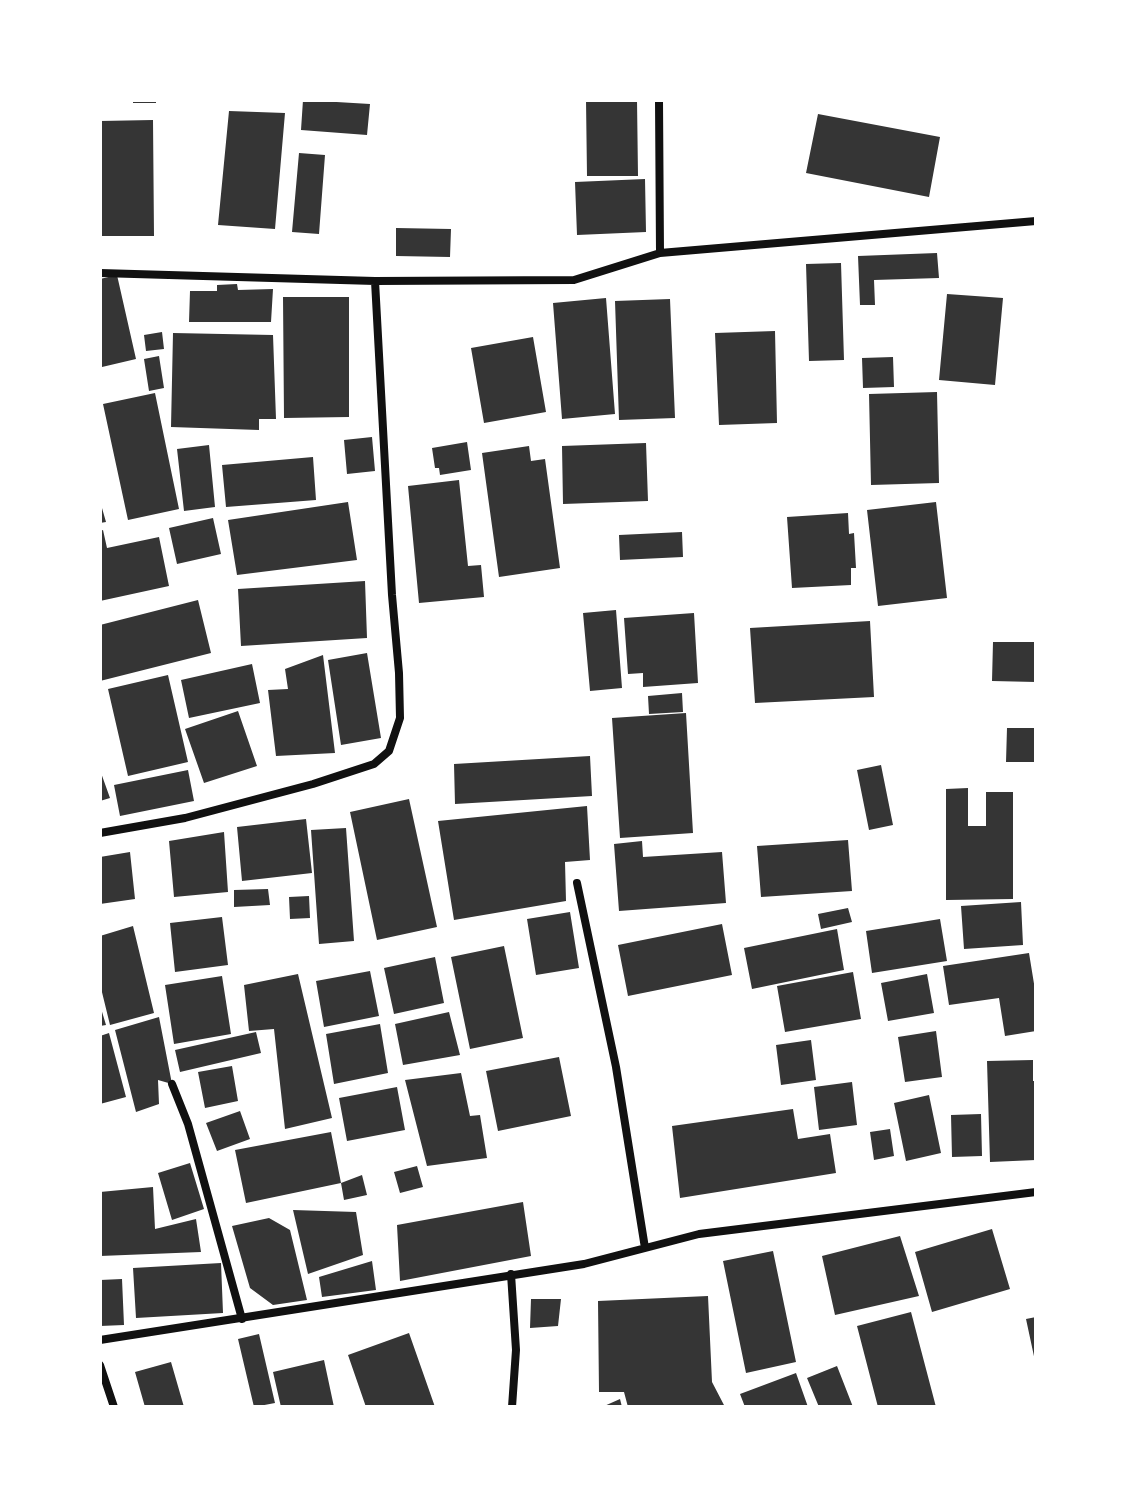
<!DOCTYPE html>
<style>
body{margin:0}
#map{position:relative;width:1136px;height:1507px;overflow:hidden;background:#fff;font-family:Montserrat,sans-serif}
canvas{display:block}
.frame{position:absolute;inset:0;border:102px solid #fff;pointer-events:none}
</style>
<div id="map">
<canvas width="1136" height="1507"></canvas>
<div class="frame"></div>
</div>
<script>
const ctx = document.querySelector('canvas').getContext('2d');
ctx.lineJoin = 'round';
function fill(path, color) {
  ctx.fillStyle = color;
  ctx.fill(path, 'evenodd');
}
function poly(rows) {
  const path = new Path2D();
  for (const r of rows) {
    path.moveTo(r[0], r[1]);
    for (let i = 2; i < r.length; i += 2) path.lineTo(r[i], r[i + 1]);
  }
  return path;
}
function trace(path, color, width, dash) {
  ctx.strokeStyle = color;
  ctx.lineWidth = width;
  ctx.lineCap = dash ? 'butt' : 'round';
  ctx.setLineDash(dash || []);
  ctx.stroke(path);
}
fill(poly([
 [133,100,156,100,156,103,133,103],
 [303,100,370,104,367,135,301,130],
 [586,100,637,100,638,176,587,176],
 [229,111,285,113,275,229,218,225],
 [818,114,940,137,929,197,806,173],
 [153,120,154,236,100,236,100,121],
 [299,153,325,155,319,234,292,232],
 [645,179,646,232,577,235,575,182],
 [396,228,451,229,450,257,396,256],
 [937,253,939,278,874,280,875,305,860,305,858,256],
 [841,263,844,360,809,361,806,264],
 [117,275,136,359,102,367,100,279],
 [237,284,238,290,273,289,271,322,189,322,190,291,217,291,217,285],
 [947,294,1003,298,995,385,939,380],
 [283,297,349,297,349,417,284,418],
 [606,298,615,414,562,419,553,303],
 [670,299,675,418,619,420,615,301],
 [775,331,777,423,719,425,715,333],
 [162,332,164,349,146,351,144,335],
 [173,333,273,335,276,419,259,419,259,430,171,427],
 [533,337,546,412,484,423,471,348],
 [159,356,164,388,149,391,144,359],
 [893,357,894,387,863,388,862,358],
 [937,392,939,483,871,485,869,394],
 [155,393,179,509,128,520,103,404],
 [372,437,375,471,347,474,344,440],
 [467,442,471,470,440,475,439,468,435,468,432,448],
 [646,443,648,501,563,504,562,446],
 [209,445,215,507,184,511,177,449],
 [529,446,531,461,545,459,560,568,499,577,482,453],
 [313,457,316,500,226,507,222,465],
 [459,480,468,566,481,565,484,597,419,603,408,486],
 [100,501,106,522,100,523],
 [348,502,357,560,237,575,228,520],
 [936,502,947,598,878,606,867,510],
 [848,513,849,534,854,533,856,568,851,568,851,585,792,588,787,517],
 [213,518,221,554,177,564,169,528],
 [103,530,107,548,159,537,169,586,100,601,100,531],
 [682,532,683,557,620,560,619,535],
 [365,581,367,638,241,646,238,589],
 [198,600,211,653,100,681,100,625],
 [616,610,622,688,590,691,583,613],
 [694,613,698,683,643,687,643,673,628,674,624,618],
 [870,621,874,697,755,703,750,628],
 [993,642,1036,642,1036,682,992,681],
 [367,653,381,738,341,745,328,660],
 [323,655,335,753,276,756,268,690,288,689,285,669],
 [252,664,260,703,189,718,181,680],
 [168,675,188,762,128,776,108,689],
 [682,693,683,712,649,714,648,696],
 [238,711,257,766,204,783,185,729],
 [686,713,693,833,620,838,612,718],
 [1007,728,1036,728,1036,762,1006,762],
 [590,756,592,796,455,804,454,764],
 [881,765,893,825,869,830,857,770],
 [100,770,110,798,100,801],
 [188,770,194,801,120,816,114,785],
 [968,788,968,826,986,826,986,792,1013,792,1013,899,946,900,946,789],
 [409,799,437,927,377,940,350,812],
 [587,806,590,860,565,862,566,901,454,920,438,821],
 [306,819,312,873,242,881,237,827],
 [346,828,354,941,319,944,311,830],
 [224,832,228,892,174,897,169,841],
 [848,840,852,891,761,897,757,846],
 [642,841,643,857,722,852,726,903,619,911,614,844],
 [130,852,135,899,100,904,100,857],
 [268,889,270,905,234,907,234,890],
 [309,896,310,918,290,919,289,897],
 [1021,902,1023,945,964,949,961,906],
 [848,908,852,922,821,929,818,914],
 [570,912,579,968,536,975,527,919],
 [222,917,228,965,175,972,170,923],
 [940,919,947,961,872,973,866,931],
 [722,924,732,975,628,996,618,945],
 [133,926,154,1013,110,1025,100,984,100,936],
 [837,929,844,970,752,989,744,948],
 [504,946,523,1038,470,1049,451,957],
 [1029,953,1036,996,1036,1031,1005,1036,999,998,949,1005,943,966],
 [435,957,444,1003,394,1014,384,968],
 [370,971,379,1016,324,1027,316,981],
 [853,972,861,1019,785,1032,777,986],
 [298,974,332,1118,285,1129,274,1029,249,1031,244,985],
 [927,974,934,1013,888,1021,881,983],
 [222,976,231,1034,174,1044,165,985],
 [100,1005,106,1025,100,1026],
 [449,1012,460,1055,403,1065,395,1024],
 [159,1017,172,1084,158,1080,159,1104,136,1112,115,1030],
 [380,1024,388,1073,334,1084,326,1034],
 [936,1031,942,1077,905,1082,898,1037],
 [256,1032,261,1053,180,1072,175,1050],
 [109,1033,126,1097,100,1104,100,1036],
 [811,1040,816,1080,781,1085,776,1045],
 [559,1057,571,1116,498,1131,486,1071],
 [1033,1060,1033,1081,1036,1081,1036,1160,990,1162,987,1061],
 [232,1066,238,1101,205,1108,198,1072],
 [461,1073,470,1116,480,1115,487,1158,427,1166,405,1080],
 [852,1082,857,1125,819,1130,814,1087],
 [397,1087,405,1130,347,1141,339,1098],
 [929,1095,941,1153,906,1161,894,1103],
 [793,1109,798,1139,830,1134,836,1173,680,1198,672,1126],
 [240,1111,250,1139,217,1151,206,1123],
 [981,1114,982,1156,952,1157,951,1115],
 [890,1129,894,1156,874,1160,870,1132],
 [331,1132,341,1183,246,1203,235,1150],
 [190,1163,204,1209,172,1220,158,1173],
 [417,1166,423,1187,400,1193,394,1172],
 [362,1175,367,1195,344,1200,341,1183],
 [153,1187,155,1229,196,1219,201,1252,100,1256,100,1192],
 [523,1202,531,1256,400,1281,397,1225],
 [293,1210,356,1212,363,1255,308,1274],
 [269,1218,290,1230,307,1300,273,1305,250,1288,232,1226],
 [992,1229,1010,1289,932,1312,915,1252],
 [900,1236,919,1296,835,1315,822,1256],
 [773,1251,796,1362,746,1373,723,1261],
 [372,1261,376,1290,322,1297,319,1277],
 [221,1263,223,1313,136,1318,133,1268],
 [122,1279,124,1325,100,1326,100,1280],
 [708,1296,712,1382,725,1407,628,1407,624,1392,599,1392,598,1301],
 [531,1299,561,1299,558,1326,530,1328],
 [911,1312,936,1407,878,1407,857,1326],
 [1036,1317,1036,1361,1035,1361,1026,1319],
 [409,1333,435,1407,366,1407,348,1355],
 [259,1334,275,1403,254,1407,238,1339],
 [324,1360,334,1407,281,1407,273,1372],
 [171,1362,184,1407,145,1407,135,1372],
 [837,1366,853,1407,819,1407,807,1378],
 [796,1373,808,1407,745,1407,740,1394],
 [620,1399,622,1407,602,1407]
]), '#353535');
trace(poly([
 [659,100,660,253],
 [100,273,375,281,574,280,660,253,1036,221],
 [100,833,185,818,313,784,374,764,389,751,400,718,399,673,392,595,375,281],
 [577,883,616,1067,645,1248],
 [172,1084,188,1124,242,1319],
 [511,1274,516,1350,512,1407],
 [100,1340,584,1264,699,1234,1036,1192],
 [100,1365,114,1407]
]), '#111', 8);
</script>
